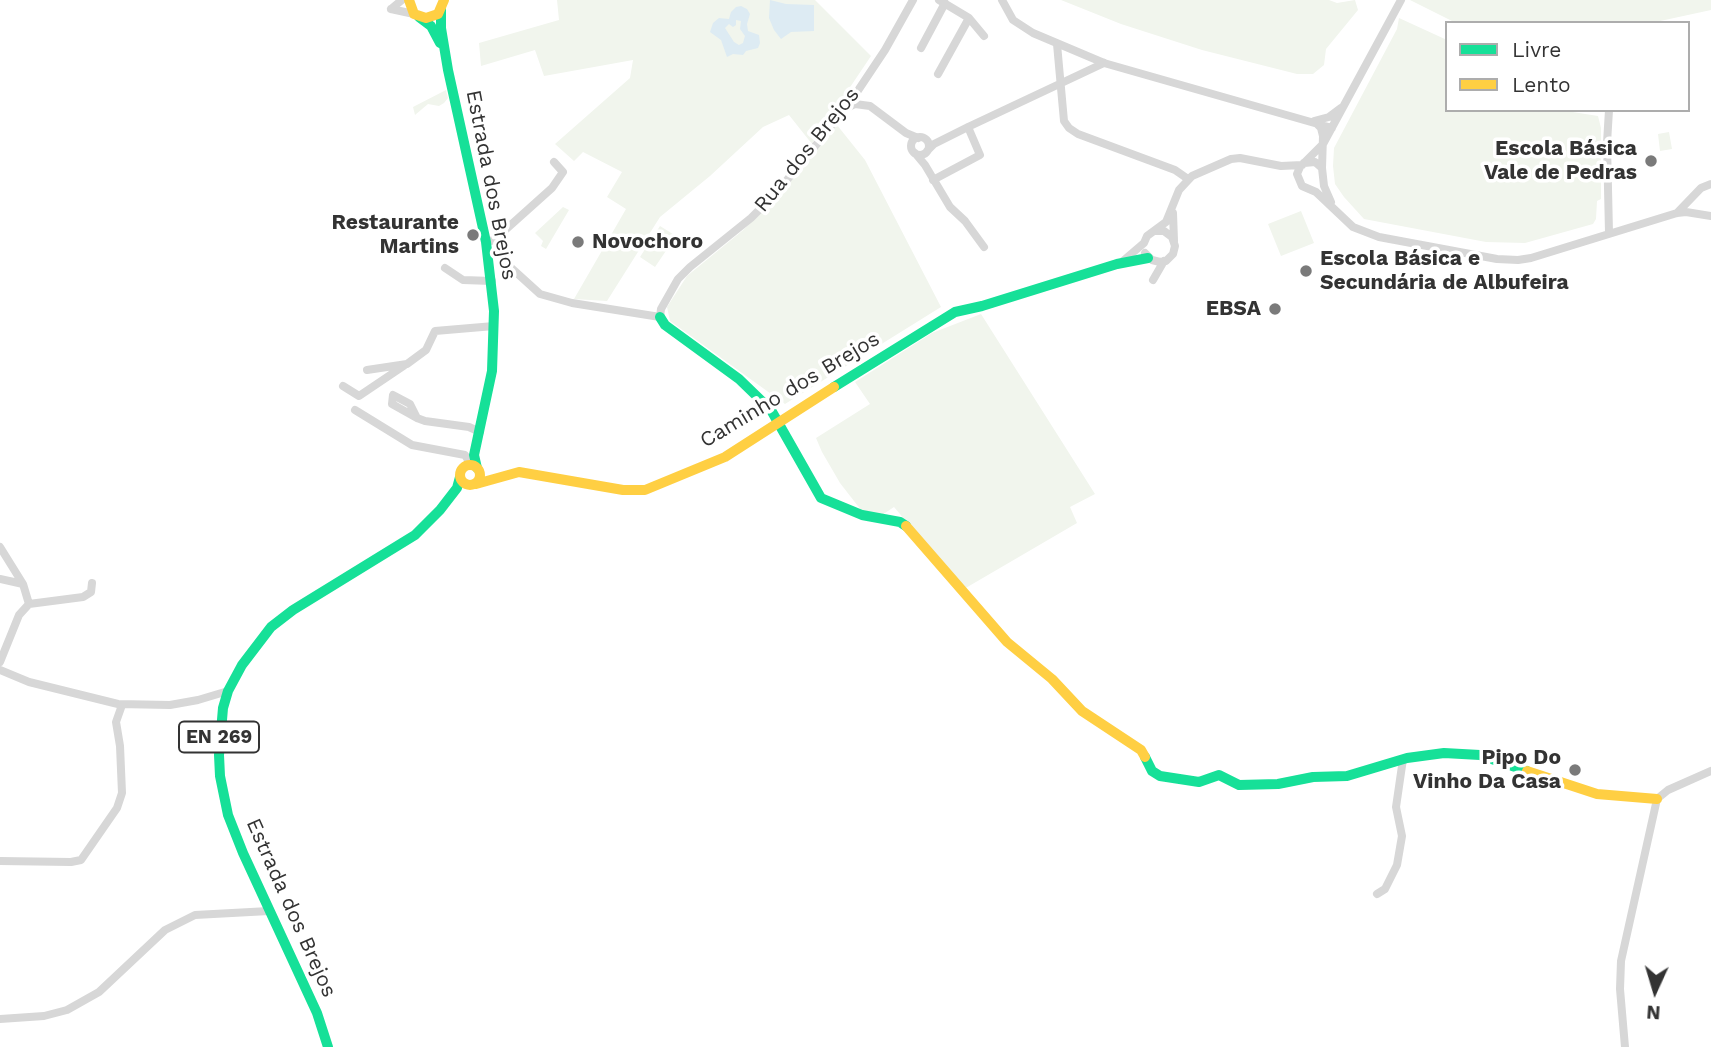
<!DOCTYPE html>
<meta charset="utf-8">
<style>
body{margin:0}
#map{position:relative;width:1711px;height:1047px;overflow:hidden;background:#fff;font-family:"Work Sans",sans-serif}
canvas{display:block}
.legend{position:absolute;left:1445px;top:21px;width:245px;height:91px;box-sizing:border-box;background:#fff;border:2px solid #adadad;margin:0;padding:9px 12px;list-style:none;font-size:21px;color:#333}
.legend li{display:flex;align-items:center;gap:14px;height:35px}
.legend b{width:35px;border:2px solid #adadad}
.north{position:absolute;left:1620px;top:956px;width:70px;height:70px;-webkit-text-stroke:5px #fff;paint-order:stroke;rotate:184deg;font-size:19px;font-weight:700;line-height:28px;text-align:center;color:#333}
.north::after{content:'';display:block;margin:auto;width:24px;height:32px;background:#333;clip-path:polygon(50% 0,100% 100%,50% 72%,0 100%)}
</style>
<div id="map">
<canvas width="1711" height="1047"></canvas>
<ul class="legend">
<li><b style="height:9px;background:#16e098"></b>Livre</li>
<li><b style="height:9px;background:#ffcf43"></b>Lento</li>
</ul>
<div class="north">N</div>
</div>
<script>
const ctx = document.querySelector('canvas').getContext('2d');
ctx.lineJoin = 'round';
function fill(path, color) {
  ctx.fillStyle = color;
  ctx.fill(path, 'evenodd');
}
function poly(rows) {
  const path = new Path2D();
  for (const r of rows) {
    if (r.length === 3) {
      path.moveTo(r[0] + r[2], r[1]);
      path.arc(r[0], r[1], r[2], 0, 2 * Math.PI);
      continue;
    }
    path.moveTo(r[0], r[1]);
    for (let i = 2; i < r.length; i += 2) path.lineTo(r[i], r[i + 1]);
  }
  return path;
}
function trace(path, color, width, dash) {
  ctx.strokeStyle = color;
  ctx.lineWidth = width;
  ctx.lineCap = dash ? 'butt' : 'round';
  ctx.setLineDash(dash || []);
  ctx.stroke(path);
}
function label(font, color, halo, rows, align = 'center') {
  ctx.font = font + ' "Work Sans",sans-serif';
  ctx.lineWidth = 7;
  ctx.setLineDash([]);
  ctx.textBaseline = 'middle';
  ctx.strokeStyle = halo;
  ctx.fillStyle = color;
  for (const [text, x, y, turn = 0] of rows) {
    ctx.save();
    ctx.translate(x, y);
    ctx.rotate((+turn || 0) * Math.PI / 180);
    ctx.textAlign = isNaN(turn) ? turn : align;
    if (halo) ctx.strokeText(text, 0, 0);
    ctx.fillText(text, 0, 0);
    ctx.restore();
  }
}
fill(poly([
 [557,0,815,0,871,56,812,144,789,115,763,127,710,176,660,217,607,301,574,299,626,209,607,197,622,172,583,152,574,161,555,144,630,78,633,60,544,76,535,50,481,66,479,43,559,20],
 [1061,0,1329,0,1337,3,1355,0,1358,10,1326,49,1324,65,1313,74,1297,74,1202,50,1121,24],
 [1410,0,1711,0,1711,10,1651,23,1456,23],
 [1399,18,1447,40,1447,110,1560,110,1598,116,1601,128,1601,199,1597,201,1596,219,1593,224,1525,243,1486,242,1364,219,1344,197,1335,184,1333,166,1334,148,1397,29],
 [446,90,448,98,444,103,439,106,428,104,415,115,413,107],
 [837,125,865,160,941,307,785,404,670,321,667,307,687,276,742,231,778,197],
 [1669,132,1672,149,1660,151,1658,134],
 [563,207,569,210,546,249,541,246,543,241,535,233],
 [1301,211,1314,243,1281,256,1268,224],
 [660,226,676,236,655,267,640,257],
 [981,314,1095,494,1070,507,1077,523,964,589,894,507,882,515,861,510,840,483,822,452,816,438,870,404,855,382,932,333]
]), '#f1f5ed');
fill(poly([
 [770,0,786,4,814,5,814,31,791,32,781,39,774,30,769,18],
 [741,6,747,9,750,14,747,24,748,31,759,35,760,43,758,48,746,51,743,55,733,54,727,57,721,40,710,32,713,23,719,18,729,19,731,12,736,7],
 [736,20,741,21,740,29,745,36,743,43,739,45,734,42,725,28,729,24,733,27,736,25]
]), '#ddebf3');
trace(poly([
 [939,0,969,18,984,36],
 [1002,0,1013,20,1033,33,1104,63,1332,128],
 [1401,0,1323,144,1300,167,1297,174,1302,186,1316,192,1353,227,1379,237,1497,259,1518,260,1531,258,1677,213,1686,212,1711,216],
 [391,9,414,14],
 [391,9,402,0],
 [1057,44,1064,121,1069,128,1078,134,1175,170,1188,179],
 [921,48,945,3],
 [938,74,969,18],
 [845,109,855,104,870,106,906,133,918,138],
 [1609,110,1607,143,1609,233],
 [920,146,9],
 [927,151,934,144,968,127,1104,63],
 [915,153,925,165,950,207,965,221,984,247],
 [1304,163,1315,162,1322,168,1324,186,1331,202],
 [1322,168,1323,136,1321,128,1314,121,1329,117,1341,108],
 [933,180,980,155,968,127],
 [1173,213,1174,241],
 [1677,213,1701,188,1711,184],
 [494,240,552,188,563,172,554,162],
 [486,242,494,240,497,243,502,250,502,258,508,265,540,294,572,303,660,317,661,309,678,279,690,267,751,218,777,192,821,139,855,95,885,50,913,0],
 [1145,253,1152,260,1160,262,1166,261,1173,254,1175,246,1172,237,1164,231,1155,231],
 [1123,261,1144,243,1147,236,1166,222,1179,190,1192,176,1231,159,1240,158,1281,166,1302,165],
 [445,268,463,280,492,281],
 [1153,280,1164,261],
 [367,370,407,364,426,350,435,331,494,326],
 [343,386,359,396,405,365],
 [355,410,412,445,465,455,468,460],
 [417,418,410,404,393,395,392,404,417,418,425,421,469,427,480,432],
 [0,547,23,584],
 [0,579,23,584,29,604],
 [0,662,19,615,29,604,83,597,91,592,92,583],
 [0,670,29,682,118,704,170,705,198,700,228,691],
 [0,861,71,862,81,860,117,808,122,793,120,746,116,722,122,705],
 [1377,894,1385,889,1397,865,1402,836,1396,807,1403,759],
 [0,1019,44,1016,67,1010,99,992,165,930,195,915,269,911],
 [1625,1047,1620,989,1621,961,1657,799,1668,790,1711,771]
]), '#d7d7d7', 8);
trace(poly([
 [441,10,441,28,448,70,486,242,494,311,492,371,474,455,477,468],
 [419,17,431,26,440,43],
 [660,317,665,325,739,379,771,410,821,498,862,515,900,522,906,526],
 [834,387,955,312,982,306,1117,264,1148,258],
 [1145,757,1152,771,1160,776,1199,782,1219,775,1239,785,1278,784,1313,777,1347,776,1407,758,1444,753,1480,755,1527,771],
 [328,1047,317,1013,243,853,228,815,220,776,219,755,223,708,228,691,242,665,271,627,293,610,415,535,440,510,457,488,460,477]
]), '#16e098', 10);
trace(poly([
 [409,0,414,14,426,18,438,14,444,0],
 [470,475,10],
 [476,484,519,472,623,490,645,490,725,457,834,387],
 [906,526,1007,642,1052,679,1082,711,1141,750,1145,757],
 [1527,771,1597,794,1657,799]
]), '#ffcf43', 10);
for (const [x, y, r, color] of [
 [1651,161,7,"#7a7a7a"],
 [473,235,7,"#7a7a7a"],
 [578,242,7,"#7a7a7a"],
 [1306,271,7,"#7a7a7a"],
 [1275,309,7,"#7a7a7a"],
 [1575,770,7,"#7a7a7a"]
]) {
  const dot = new Path2D();
  dot.arc(x, y, r, 0, 2 * Math.PI);
  ctx.fillStyle = color;
  ctx.fill(dot);
  trace(dot, '#fff', 2.5);
}
for (const [x, y, w] of [
 [219,737,80]
]) {
  const box = new Path2D();
  box.roundRect(x - w / 2, y - 15.5, w, 31, 5);
  ctx.fillStyle = '#fff';
  ctx.fill(box);
  trace(box, '#333', 2);
}
label('bold 19px', '#333', null, [
 ["EN 269",219,737]
]);
label('bold 21px', '#333', '#fff', [
 ["Escola Básica",1637,149],
 ["Vale de Pedras",1637,173],
 ["Restaurante",459,223],
 ["Martins",459,247],
 ["Novochoro",592,242,"left"],
 ["Escola Básica e",1320,259,"left"],
 ["Secundária de Albufeira",1320,283,"left"],
 ["EBSA",1261,309],
 ["Pipo Do",1561,758],
 ["Vinho Da Casa",1561,782]
], 'right');
label('21px', '#333', '#fff', [
 ["Rua dos Brejos",807,150,-51],
 ["Estrada dos Brejos",491,185,79],
 ["Caminho dos Brejos",790,390,-31],
 ["Estrada dos Brejos",291,908,66]
]);
</script>
